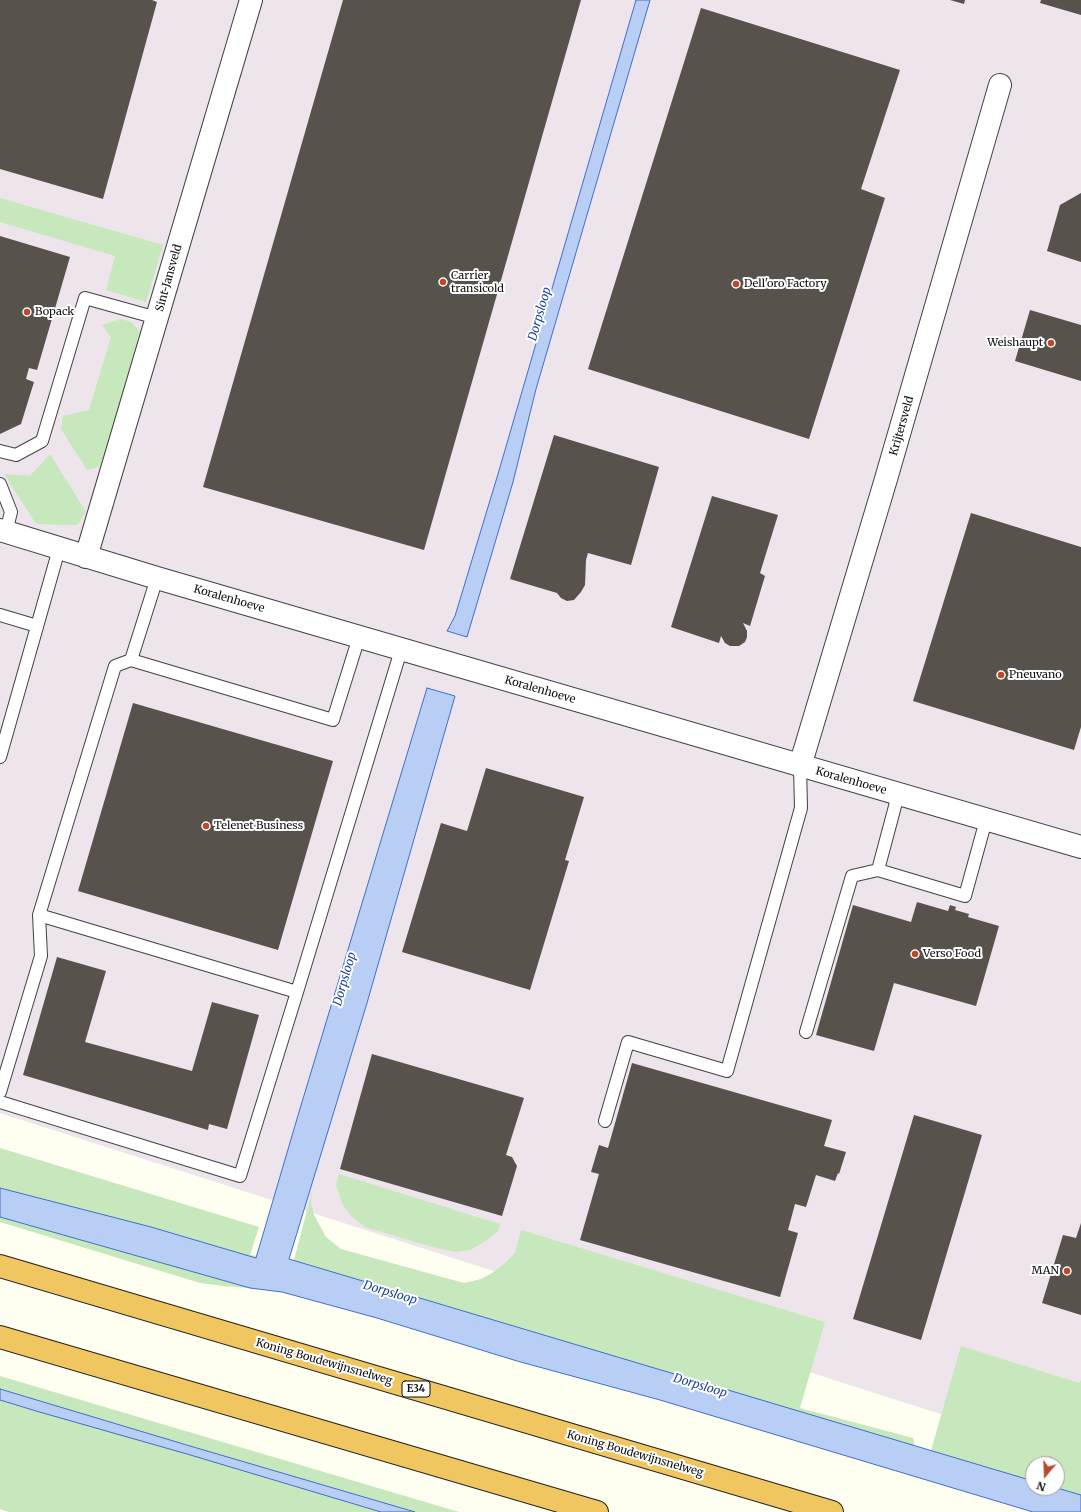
<!DOCTYPE html>
<style>
body{margin:0}
#map{position:relative;width:1081px;height:1512px;overflow:hidden;background:#fefef1;font-family:Merriweather,serif}
canvas{display:block}
.north{position:absolute;left:1025px;top:1456px;width:40px;height:40px;box-sizing:border-box;background:#fff;border:1px solid #9f9f9f;border-radius:50%;rotate:199deg;font-size:11px;font-weight:700;line-height:16px;text-align:center;color:#0f0f0f}
.north::after{content:'';display:block;margin:auto;width:14px;height:18px;background:#ba4a2b;clip-path:polygon(50% 0,100% 100%,50% 72%,0 100%)}
</style>
<div id="map">
<canvas width="1081" height="1512"></canvas>
<div class="north">N</div>
</div>
<script>
const ctx = document.querySelector('canvas').getContext('2d');
ctx.lineJoin = 'round';
function fill(path, color) {
  ctx.fillStyle = color;
  ctx.fill(path, 'evenodd');
}
function poly(rows) {
  const path = new Path2D();
  for (const r of rows) {
    path.moveTo(r[0], r[1]);
    for (let i = 2; i < r.length; i += 2) path.lineTo(r[i], r[i + 1]);
  }
  return path;
}
function trace(path, color, width, dash) {
  ctx.strokeStyle = color;
  ctx.lineWidth = width;
  ctx.lineCap = dash ? 'butt' : 'round';
  ctx.setLineDash(dash || []);
  ctx.stroke(path);
}
function label(font, color, halo, rows, align = 'center') {
  ctx.font = font + ' Merriweather,serif';
  ctx.lineWidth = 4;
  ctx.setLineDash([]);
  ctx.textBaseline = 'middle';
  ctx.strokeStyle = halo;
  ctx.fillStyle = color;
  for (const [text, x, y, turn = 0] of rows) {
    ctx.save();
    ctx.translate(x, y);
    ctx.rotate((+turn || 0) * Math.PI / 180);
    ctx.textAlign = isNaN(turn) ? turn : align;
    if (halo) ctx.strokeText(text, 0, 0);
    ctx.fillText(text, 0, 0);
    ctx.restore();
  }
}
fill(poly([
 [0,0,1081,0,1081,1459,0,1113]
]), '#ede4ec');
fill(poly([
 [0,198,163,245,146,302,106,290,115,256,0,222],
 [121,319,131,322,140,332,102,466,87,470,61,429,63,416,89,410,111,337,102,325],
 [50,454,86,512,77,525,36,524,4,474,30,476],
 [0,1148,259,1227,250,1255,294,1260,312,1191,311,1203,314,1215,326,1237,341,1249,464,1283,481,1279,492,1273,504,1264,515,1253,521,1230,825,1322,800,1408,913,1438,916,1450,930,1454,961,1346,1079,1383,1081,1380,1081,1512,1037,1512,313,1296,281,1291,224,1286,200,1283,0,1222],
 [1033,1464,1057,1464,1057,1488,1033,1488],
 [339,1174,500,1224,498,1231,484,1242,470,1250,456,1252,436,1248,365,1227,350,1215,342,1203,336,1185],
 [0,1376,459,1512,9,1512,0,1509]
]), '#c7e8bc');
const water = poly([
 [636,0,650,0,536,389,513,482,467,637,447,631,455,616,498,474,636,0],
 [427,688,455,696,367,1003,289,1259,1033,1481,1033,1488,1057,1488,1081,1495,1081,1512,1033,1512,660,1400,517,1361,377,1318,282,1292,250,1288,0,1217,0,1188,151,1227,256,1258,299,1112,427,688],
 [0,1389,190,1446,415,1512,381,1512,187,1454,36,1411,0,1400,0,1389]
]);
fill(water, '#b8cef4');
trace(water, '#416fc8', 1);
fill(poly([
 [0,0,152,0,157,2,103,199,0,169],
 [343,0,581,0,424,550,203,487],
 [950,0,965,0,964,4],
 [1041,0,1081,0,1081,15,1040,3],
 [701,8,900,70,861,189,885,198,809,439,588,369],
 [1081,193,1081,262,1047,251,1060,205],
 [0,236,70,257,37,370,29,368,26,379,34,382,21,424,0,434],
 [1030,310,1081,325,1081,381,1015,361],
 [554,435,659,467,631,565,588,553,586,560,585,585,581,592,574,600,567,601,561,598,557,593,510,579],
 [712,496,778,515,760,573,765,576,750,626,743,623,747,631,747,637,745,642,739,646,730,646,725,643,721,636,719,643,671,627],
 [971,513,1081,547,1081,727,1074,750,913,701],
 [133,703,333,761,278,950,78,891],
 [486,768,584,797,565,860,569,861,530,990,402,952,441,823,467,831],
 [917,902,948,911,950,905,956,907,955,910,969,914,968,917,999,926,976,1006,894,983,874,1051,816,1035,853,905,911,922],
 [57,957,106,971,85,1042,192,1071,212,1002,259,1015,227,1129,209,1124,208,1130,23,1075],
 [372,1054,524,1098,506,1155,512,1157,517,1166,502,1216,340,1169],
 [632,1063,832,1120,824,1146,846,1152,839,1174,838,1173,835,1181,816,1175,806,1207,795,1204,788,1230,798,1233,780,1297,580,1240,599,1174,591,1172,599,1145,608,1148],
 [914,1115,982,1135,921,1340,853,1319],
 [1081,1223,1081,1315,1042,1303,1063,1235,1076,1238]
]), '#57534c');
const service = poly([
 [0,451,16,455,42,441,85,298,157,318],
 [0,484,11,512,6,532],
 [157,578,131,660,333,720,359,637],
 [0,615,37,626],
 [131,660,115,666,39,915,297,992,401,650],
 [0,757,59,549],
 [878,870,965,896,986,820],
 [806,1032,852,876,878,870,898,795],
 [0,1092,41,956,39,915],
 [0,1102,240,1176,297,992],
 [605,1121,628,1042,727,1071,801,808,800,766]
]);
const minor = poly([
 [0,530,157,578,1081,847],
 [86,557,251,0],
 [800,766,886,479,1000,85]
]);
const motorway = poly([
 [0,1266,832,1512],
 [0,1337,597,1512]
]);
trace(service, '#424242', 14);
trace(minor, '#424242', 24);
trace(motorway, '#202020', 24);
trace(service, '#fff', 12);
trace(minor, '#fff', 22);
trace(motorway, '#efc65f', 22);
for (const [x, y, r, color] of [
 [443,282,4,"#ba4a2b"],
 [736,284,4,"#ba4a2b"],
 [27,312,4,"#ba4a2b"],
 [1051,343,4,"#ba4a2b"],
 [1001,675,4,"#ba4a2b"],
 [206,826,4,"#ba4a2b"],
 [915,954,4,"#ba4a2b"],
 [1067,1271,4,"#ba4a2b"]
]) {
  const dot = new Path2D();
  dot.arc(x, y, r, 0, 2 * Math.PI);
  ctx.fillStyle = color;
  ctx.fill(dot);
  trace(dot, '#fff', 1.5);
}
for (const [x, y, w] of [
 [416,1389,28]
]) {
  const box = new Path2D();
  box.roundRect(x - w / 2, y - 8, w, 16, 3);
  ctx.fillStyle = '#fff';
  ctx.fill(box);
  trace(box, '#0f0f0f', 1);
}
label('bold 10px', '#0f0f0f', null, [
 ["E34",416,1389]
]);
label('11px', '#0f0f0f', '#fff', [
 ["Carrier",451,276],
 ["transicold",451,289],
 ["Dell'oro Factory",744,284],
 ["Bopack",35,312],
 ["Weishaupt",1043,343,"right"],
 ["Pneuvano",1009,675],
 ["Telenet Business",214,826],
 ["Verso Food",923,954],
 ["MAN",1059,1271,"right"]
], 'left');
label('11px', '#0f0f0f', '#fff', [
 ["Sint-Jansveld",169,278,-74],
 ["Krijtersveld",902,426,-74],
 ["Koralenhoeve",229,599,16],
 ["Koralenhoeve",540,690,16],
 ["Koralenhoeve",851,781,16],
 ["Koning Boudewijnsnelweg",324,1362,16],
 ["Koning Boudewijnsnelweg",635,1454,16]
]);
label('italic 12px', '#1c439d', '#fff', [
 ["Dorpsloop",540,314,-74],
 ["Dorpsloop",345,979,-74],
 ["Dorpsloop",390,1293,17],
 ["Dorpsloop",700,1386,17]
]);
</script>
